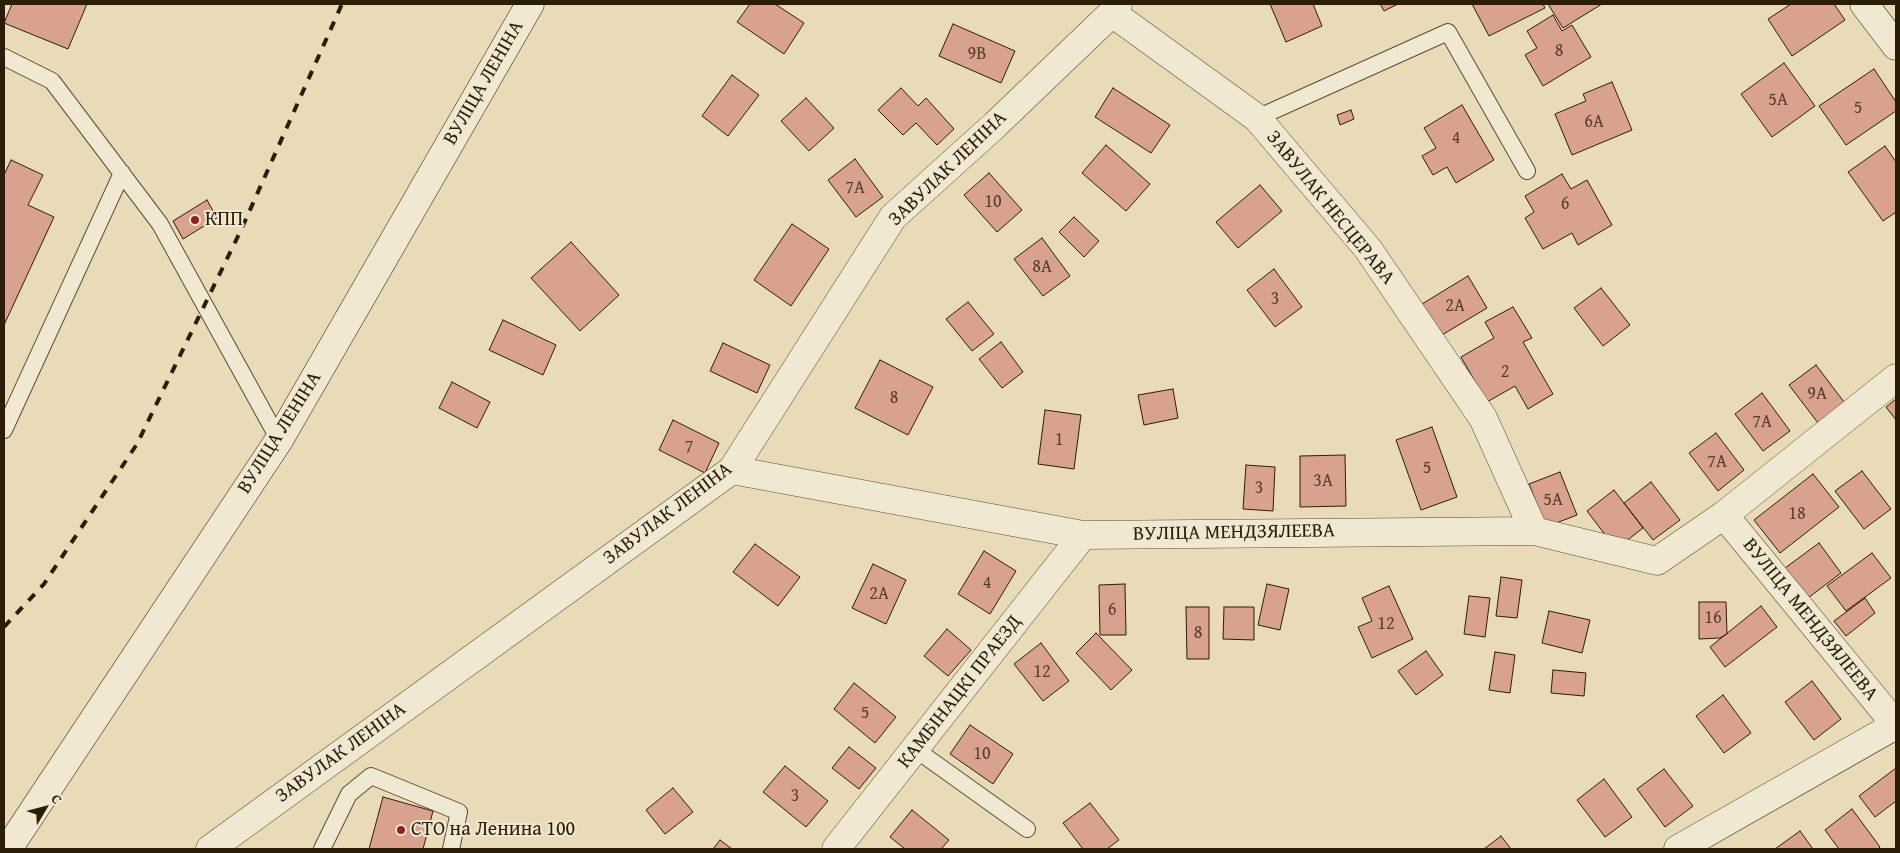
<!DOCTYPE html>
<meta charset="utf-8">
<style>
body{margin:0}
#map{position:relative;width:1900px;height:853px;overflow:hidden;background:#e9dbb8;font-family:"Gentium Book Plus",serif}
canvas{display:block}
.frame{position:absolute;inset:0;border:5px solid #2c1d08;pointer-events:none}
.north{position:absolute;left:20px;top:783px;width:50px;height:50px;-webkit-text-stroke:4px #f1e8d1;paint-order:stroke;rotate:53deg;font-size:14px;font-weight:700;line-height:20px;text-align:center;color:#2c1d08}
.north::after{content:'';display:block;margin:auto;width:18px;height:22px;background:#2c1d08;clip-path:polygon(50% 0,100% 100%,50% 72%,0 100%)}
</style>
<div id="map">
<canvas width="1900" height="853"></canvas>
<div class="frame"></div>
<div class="north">С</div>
</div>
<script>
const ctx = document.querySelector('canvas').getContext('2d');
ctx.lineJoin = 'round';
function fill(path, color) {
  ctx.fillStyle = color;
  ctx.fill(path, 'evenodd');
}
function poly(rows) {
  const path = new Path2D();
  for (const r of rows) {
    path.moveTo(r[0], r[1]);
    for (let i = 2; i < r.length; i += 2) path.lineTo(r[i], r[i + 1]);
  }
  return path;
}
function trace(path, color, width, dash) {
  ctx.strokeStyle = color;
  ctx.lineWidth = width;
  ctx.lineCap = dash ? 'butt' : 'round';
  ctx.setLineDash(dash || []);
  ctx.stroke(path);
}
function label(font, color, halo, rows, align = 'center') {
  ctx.font = font + ' "Gentium Book Plus",serif';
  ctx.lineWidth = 4;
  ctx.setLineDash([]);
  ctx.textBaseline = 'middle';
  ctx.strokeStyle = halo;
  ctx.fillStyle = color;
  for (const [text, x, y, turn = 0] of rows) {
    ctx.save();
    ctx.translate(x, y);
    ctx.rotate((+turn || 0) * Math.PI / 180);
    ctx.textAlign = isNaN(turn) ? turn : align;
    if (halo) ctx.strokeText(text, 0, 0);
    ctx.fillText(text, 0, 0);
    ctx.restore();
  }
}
const building = poly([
 [12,4,87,4,68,49,4,23,12,4],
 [750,4,775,4,804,23,784,54,737,22,750,4],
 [1270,4,1313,4,1322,26,1286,42,1270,4],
 [1380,4,1398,4,1384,11,1380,4],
 [1472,4,1543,4,1545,8,1489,36,1472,4],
 [1548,4,1602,4,1563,28,1548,4],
 [1791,4,1834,4,1845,20,1792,56,1768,19,1791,4],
 [1553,15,1562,31,1572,25,1591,57,1543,86,1525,55,1537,48,1527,31,1553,15],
 [953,24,1015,51,1001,83,939,56,953,24],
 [1784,63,1815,106,1772,137,1741,94,1784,63],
 [1874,69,1896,102,1896,111,1846,145,1819,106,1874,69],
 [732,75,759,95,728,136,702,116,732,75],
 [1612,82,1632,130,1572,155,1555,114,1586,101,1583,94,1612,82],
 [901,88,918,106,926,98,954,129,937,145,916,123,903,135,878,110,901,88],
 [1113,88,1170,125,1151,153,1095,117,1113,88],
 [806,98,834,128,809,151,781,121,806,98],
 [1462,105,1494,160,1456,183,1447,167,1433,175,1422,156,1436,148,1424,128,1462,105],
 [1351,110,1354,119,1340,125,1337,115,1351,110],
 [1106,145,1150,184,1126,211,1082,173,1106,145],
 [1885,146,1896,162,1896,212,1883,221,1848,172,1885,146],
 [855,159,883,197,856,217,828,180,855,159],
 [11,160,43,175,28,205,54,217,4,325,4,175,11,160],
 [989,173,1022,210,997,232,964,195,989,173],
 [1562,174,1571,189,1587,180,1612,225,1578,245,1572,233,1543,249,1525,218,1534,212,1525,196,1562,174],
 [1260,185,1282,211,1238,248,1216,222,1260,185],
 [207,200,217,218,183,239,173,221,207,200],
 [1074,217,1099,241,1084,257,1059,232,1074,217],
 [792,224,829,249,791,306,754,280,792,224],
 [1042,238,1070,276,1043,296,1014,259,1042,238],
 [571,242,619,295,580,331,531,278,571,242],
 [1274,269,1302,307,1275,327,1247,290,1274,269],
 [1468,276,1487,308,1442,335,1422,304,1468,276],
 [1601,288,1630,325,1603,346,1574,308,1601,288],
 [968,302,994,334,972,351,946,319,968,302],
 [1513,307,1532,338,1523,342,1553,394,1528,409,1515,386,1487,402,1461,357,1494,338,1485,322,1513,307],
 [503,320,556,345,543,375,489,350,503,320],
 [1001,342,1023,372,1002,388,979,359,1001,342],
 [723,343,770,365,757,393,710,371,723,343],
 [880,360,933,387,908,435,855,408,880,360],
 [1816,365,1844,402,1818,423,1789,385,1816,365],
 [452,382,490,402,477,428,439,408,452,382],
 [1173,389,1178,418,1144,425,1138,395,1173,389],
 [1762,393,1790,431,1763,451,1735,414,1762,393],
 [1896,399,1896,420,1886,407,1896,399],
 [1045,410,1081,415,1074,469,1038,464,1045,410],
 [673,420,719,443,705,473,659,450,673,420],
 [1432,427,1457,497,1421,510,1396,440,1432,427],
 [1716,433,1744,470,1718,491,1689,453,1716,433],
 [1345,455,1346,506,1300,507,1300,456,1345,455],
 [1246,465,1275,467,1273,511,1243,509,1246,465],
 [1862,471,1891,509,1864,529,1835,491,1862,471],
 [1560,472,1577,515,1546,527,1529,484,1560,472],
 [1813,474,1839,507,1780,553,1754,520,1813,474],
 [1651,482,1680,520,1653,540,1624,503,1651,482],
 [1614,490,1643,528,1616,549,1587,511,1614,490],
 [1819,543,1841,573,1808,598,1785,568,1819,543],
 [755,544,800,577,778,606,733,572,755,544],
 [984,551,1016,571,990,614,958,594,984,551],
 [1872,553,1891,578,1846,611,1827,586,1872,553],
 [873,564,906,580,886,624,852,608,873,564],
 [1501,577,1522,580,1517,618,1496,616,1501,577],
 [1125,584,1126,635,1100,635,1099,585,1125,584],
 [1267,584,1289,589,1280,630,1258,625,1267,584],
 [1389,586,1413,639,1372,658,1358,627,1372,621,1362,598,1389,586],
 [1469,596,1490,598,1485,637,1464,634,1469,596],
 [1865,598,1875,613,1846,636,1834,621,1865,598],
 [1699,602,1726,602,1727,634,1720,638,1699,639,1699,602],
 [1761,606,1777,627,1725,667,1710,647,1761,606],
 [1186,607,1209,607,1209,659,1187,659,1186,607],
 [1224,607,1254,607,1254,640,1223,639,1224,607],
 [1549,611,1590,620,1582,653,1542,643,1549,611],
 [947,629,971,650,948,676,924,656,947,629],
 [1096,633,1132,670,1111,690,1076,653,1096,633],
 [1041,643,1069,681,1043,701,1014,664,1041,643],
 [1426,651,1443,675,1416,695,1398,671,1426,651],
 [1495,652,1515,655,1510,693,1489,690,1495,652],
 [1553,670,1586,673,1584,696,1551,693,1553,670],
 [1812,681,1841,719,1814,740,1785,702,1812,681],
 [854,683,896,717,875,743,834,709,854,683],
 [1723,695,1751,733,1724,753,1696,716,1723,695],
 [970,725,1013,754,993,784,950,754,970,725],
 [849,747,876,768,859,789,832,768,849,747],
 [785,766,828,801,806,827,763,792,785,766],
 [1896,768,1896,801,1875,817,1859,796,1896,768],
 [1664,769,1693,806,1665,827,1637,789,1664,769],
 [1604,779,1632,817,1605,837,1577,800,1604,779],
 [673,788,693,812,665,834,646,810,673,788],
 [383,797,433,811,423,849,369,849,383,797],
 [1090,803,1119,840,1107,849,1083,849,1063,823,1090,803],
 [1852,809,1880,847,1878,849,1839,849,1825,830,1852,809],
 [912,810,949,840,941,849,905,849,890,837,912,810],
 [1800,831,1813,849,1775,849,1800,831],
 [1501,836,1511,849,1484,849,1501,836],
 [720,840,732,849,713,849,720,840]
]);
fill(building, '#d8a28f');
trace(building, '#2c1d08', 1);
const lane = poly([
 [4,57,52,81,160,224,279,440],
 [1257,118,1448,32,1527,171],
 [4,430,122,173],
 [915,749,1027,829],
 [322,849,349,794,371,776,459,812,451,849]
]);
const street = poly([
 [1112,13,1257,118,1368,249,1483,418,1534,531],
 [732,470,1083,535,1534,531,1657,561,1724,515,1896,725],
 [1724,515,1896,378],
 [210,849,732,470,893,217,995,125,1112,13,1118,4],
 [836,849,1083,535]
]);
const secondary = poly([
 [1864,4,1896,46],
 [8,849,279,440,530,4],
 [1678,849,1896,725]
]);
trace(lane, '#5b4c34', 18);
trace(street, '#5b4c34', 29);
trace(secondary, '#2c1d08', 29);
trace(lane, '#f1e8d1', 16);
trace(street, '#f1e8d1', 28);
trace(secondary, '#f1e8d1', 28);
trace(poly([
 [4,627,44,584,137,444,241,230,342,4]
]), '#2c1d08', 4, [9, 9]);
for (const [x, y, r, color] of [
 [195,220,5,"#8f2418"],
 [401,830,5,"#8f2418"]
]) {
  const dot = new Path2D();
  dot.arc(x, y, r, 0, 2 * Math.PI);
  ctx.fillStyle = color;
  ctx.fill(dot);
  trace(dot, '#f1e8d1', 2);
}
label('18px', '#573e2a', null, [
 ["8",1559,51],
 ["9В",977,54],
 ["5А",1778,100],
 ["5",1858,108],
 ["6А",1594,122],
 ["4",1456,138],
 ["7А",855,188],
 ["10",993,202],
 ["6",1565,204],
 ["8А",1042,267],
 ["3",1275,299],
 ["2А",1455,306],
 ["2",1505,372],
 ["9А",1817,394],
 ["8",894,398],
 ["7А",1762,422],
 ["1",1059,440],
 ["7",689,447],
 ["7А",1717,462],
 ["5",1427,468],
 ["3А",1323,481],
 ["3",1259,488],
 ["5А",1553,500],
 ["18",1797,514],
 ["4",987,583],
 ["2А",879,594],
 ["6",1112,610],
 ["16",1713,618],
 ["12",1386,624],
 ["8",1198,633],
 ["12",1042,672],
 ["5",865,713],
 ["10",982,754],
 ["3",795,796]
]);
label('20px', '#2c1d08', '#f1e8d1', [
 ["ВУЛІЦА ЛЕНІНА",484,83,-60],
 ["ЗАВУЛАК ЛЕНІНА",948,169,-44],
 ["ЗАВУЛАК НЕСЦЕРАВА",1330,208,51],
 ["ВУЛІЦА ЛЕНІНА",280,433,-58],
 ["ЗАВУЛАК ЛЕНІНА",668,514,-37],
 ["ВУЛІЦА МЕНДЗЯЛЕЕВА",1234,533,-1],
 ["ВУЛІЦА МЕНДЗЯЛЕЕВА",1810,620,51],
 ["КАМБІНАЦКІ ПРАЕЗД",960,692,-52],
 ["ЗАВУЛАК ЛЕНІНА",341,753,-36]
]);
label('20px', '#2c1d08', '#f1e8d1', [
 ["КПП",205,220],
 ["СТО на Ленина 100",411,830]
], 'left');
</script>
